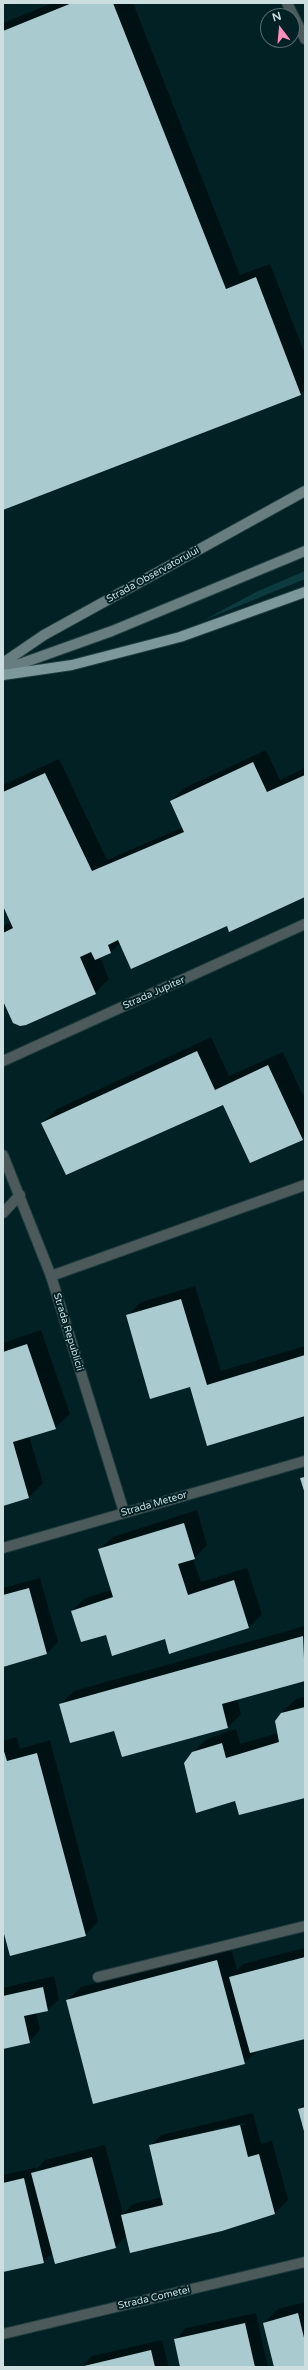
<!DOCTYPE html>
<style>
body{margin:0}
#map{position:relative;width:308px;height:2370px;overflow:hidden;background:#012124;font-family:"Varela Round",sans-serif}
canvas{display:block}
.frame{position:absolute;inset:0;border:4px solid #cddee0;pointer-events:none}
.north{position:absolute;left:260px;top:8px;width:40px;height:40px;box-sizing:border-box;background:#012124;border:1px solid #536d6f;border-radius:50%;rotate:344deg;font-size:11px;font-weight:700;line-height:16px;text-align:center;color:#cddee0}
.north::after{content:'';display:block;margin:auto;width:14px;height:18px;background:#fe8ebc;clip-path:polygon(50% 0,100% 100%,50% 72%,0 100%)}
</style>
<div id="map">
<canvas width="308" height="2370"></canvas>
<div class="frame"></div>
<div class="north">N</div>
</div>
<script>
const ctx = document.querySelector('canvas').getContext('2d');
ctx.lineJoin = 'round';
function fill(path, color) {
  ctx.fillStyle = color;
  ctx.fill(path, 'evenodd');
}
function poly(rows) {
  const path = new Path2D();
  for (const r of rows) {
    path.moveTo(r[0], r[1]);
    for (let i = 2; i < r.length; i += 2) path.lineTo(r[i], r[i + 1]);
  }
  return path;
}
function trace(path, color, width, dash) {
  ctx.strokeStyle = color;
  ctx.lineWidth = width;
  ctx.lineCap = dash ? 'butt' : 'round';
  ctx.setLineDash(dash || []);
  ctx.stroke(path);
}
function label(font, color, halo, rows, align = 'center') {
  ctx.font = font + ' "Varela Round",sans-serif';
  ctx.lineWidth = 4;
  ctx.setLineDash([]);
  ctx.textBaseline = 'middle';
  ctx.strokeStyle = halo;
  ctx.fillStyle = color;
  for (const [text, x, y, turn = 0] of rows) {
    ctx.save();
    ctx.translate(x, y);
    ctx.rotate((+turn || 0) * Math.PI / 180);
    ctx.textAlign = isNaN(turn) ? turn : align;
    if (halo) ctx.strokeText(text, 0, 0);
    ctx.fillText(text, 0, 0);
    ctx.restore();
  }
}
fill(poly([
 [305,571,305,579,202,621,258,591]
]), '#0b3a3f');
fill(poly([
 [53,3,133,3,240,275,270,264,305,354,305,390,301,394,3,509,3,23],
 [266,750,280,780,305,768,305,896,227,924,121,942,111,952,100,957,109,979,95,993,25,1024,17,1025,3,999,3,926,11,922,3,904,3,785,59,759,107,860,183,827,171,801,184,788],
 [211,1037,229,1076,283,1052,305,1100,305,1136,302,1139,223,1104,42,1123,57,1109],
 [195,1286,221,1371,305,1346,305,1415,191,1386,127,1316,141,1302],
 [41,1330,70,1414,55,1428,29,1436,43,1483,29,1497,3,1505,3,1343],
 [197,1510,207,1545,193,1559,201,1582,247,1568,262,1614,249,1627,165,1638,106,1633,72,1611,85,1598,112,1590,99,1550,113,1537],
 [40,1578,58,1642,46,1654,3,1666,3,1588],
 [305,1626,305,1680,237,1699,241,1714,228,1727,123,1756,115,1730,61,1704,74,1691],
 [305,1697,305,1797,235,1800,192,1753,207,1739,236,1729,240,1744,278,1733,281,1713,296,1699],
 [17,1737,20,1749,50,1740,98,1922,85,1935,3,1926,3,1741],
 [231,1947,237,1970,243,1964,305,1948,305,2038,257,2051,244,2063,67,2001,81,1987],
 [54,1976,59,1999,48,2010,36,2012,40,2030,29,2042,3,2048,3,1988],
 [305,2103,305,2133,299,2109],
 [253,2113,261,2144,272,2141,288,2200,275,2213,127,2236,115,2247,53,2252,43,2262,3,2271,3,2175,35,2168,36,2170,45,2160,105,2145,123,2214,133,2204,162,2197,150,2146,161,2135],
 [245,2123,245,2125,214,2131,214,2129],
 [305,2302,305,2367,275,2367,264,2323,278,2309],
 [256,2313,268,2367,181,2367,175,2340,186,2328],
 [162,2340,169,2367,82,2367,92,2356]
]), '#0007');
fill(poly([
 [72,3,113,3,226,289,256,277,301,395,3,510,3,31],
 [253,762,267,792,305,775,305,897,229,932,227,926,131,969,118,940,108,945,111,953,95,960,91,952,80,957,96,994,26,1025,20,1026,13,1023,3,1001,3,933,13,928,3,906,3,792,45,773,92,871,184,832,170,801],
 [197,1051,215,1090,268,1065,303,1140,250,1163,223,1105,66,1175,41,1123],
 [181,1299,207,1385,305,1355,305,1416,207,1446,190,1387,150,1399,126,1315],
 [27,1344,56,1429,13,1442,29,1498,3,1506,3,1352],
 [305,1477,305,1494,300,1478],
 [184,1523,195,1559,178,1564,188,1595,234,1580,249,1628,169,1654,165,1639,112,1656,106,1635,81,1642,71,1611,113,1597,98,1549],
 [29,1588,47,1654,3,1667,3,1595],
 [303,1636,305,1681,222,1704,228,1728,122,1757,114,1731,70,1743,59,1704],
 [305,1707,305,1798,239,1815,235,1801,196,1813,184,1763,192,1752,222,1743,226,1758,279,1742,275,1721,281,1713],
 [3,1748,7,1761,37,1753,86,1936,10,1956,3,1930],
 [305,1957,305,2039,250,2053,229,1977],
 [217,1960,245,2064,93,2104,66,2000],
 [43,1987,48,2011,24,2016,30,2043,3,2049,3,1996],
 [305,2107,305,2135,298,2109],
 [240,2125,248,2157,259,2154,275,2214,222,2231,130,2253,121,2215,163,2205,149,2145],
 [92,2157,116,2248,55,2264,31,2173],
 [24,2178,44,2263,3,2272,3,2183],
 [298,2313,305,2342,305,2367,274,2367,263,2323],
 [245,2323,255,2367,180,2367,174,2339],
 [151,2350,155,2367,84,2367,84,2366]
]), '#a9cbcf');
const service = poly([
 [287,3,305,39],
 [3,1213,20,1195],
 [51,1276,305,1185],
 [98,1977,305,1926]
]);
const minor = poly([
 [3,1061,305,924],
 [3,1155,51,1276,124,1512],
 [3,1548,305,1461],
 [3,2334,305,2262]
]);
const secondary = poly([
 [3,663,44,635,305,491],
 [3,670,112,631,305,551]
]);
const primary = poly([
 [3,675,72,665,180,637,305,592]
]);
trace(service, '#1e3b3e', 12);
trace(minor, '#1e3b3e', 12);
trace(secondary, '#1e3b3e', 12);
trace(primary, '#1e3b3e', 12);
trace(service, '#4c5a5b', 10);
trace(minor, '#4c5a5b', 10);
trace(secondary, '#677d7f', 10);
trace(primary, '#7c989b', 10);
label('10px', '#cddee0', '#012124', [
 ["Strada Observatorului",153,575,-29],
 ["Strada Jupiter",154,993,-24],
 ["Strada Republicii",68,1332,73],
 ["Strada Meteor",154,1504,-16],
 ["Strada Cometei",154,2298,-13]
]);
</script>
